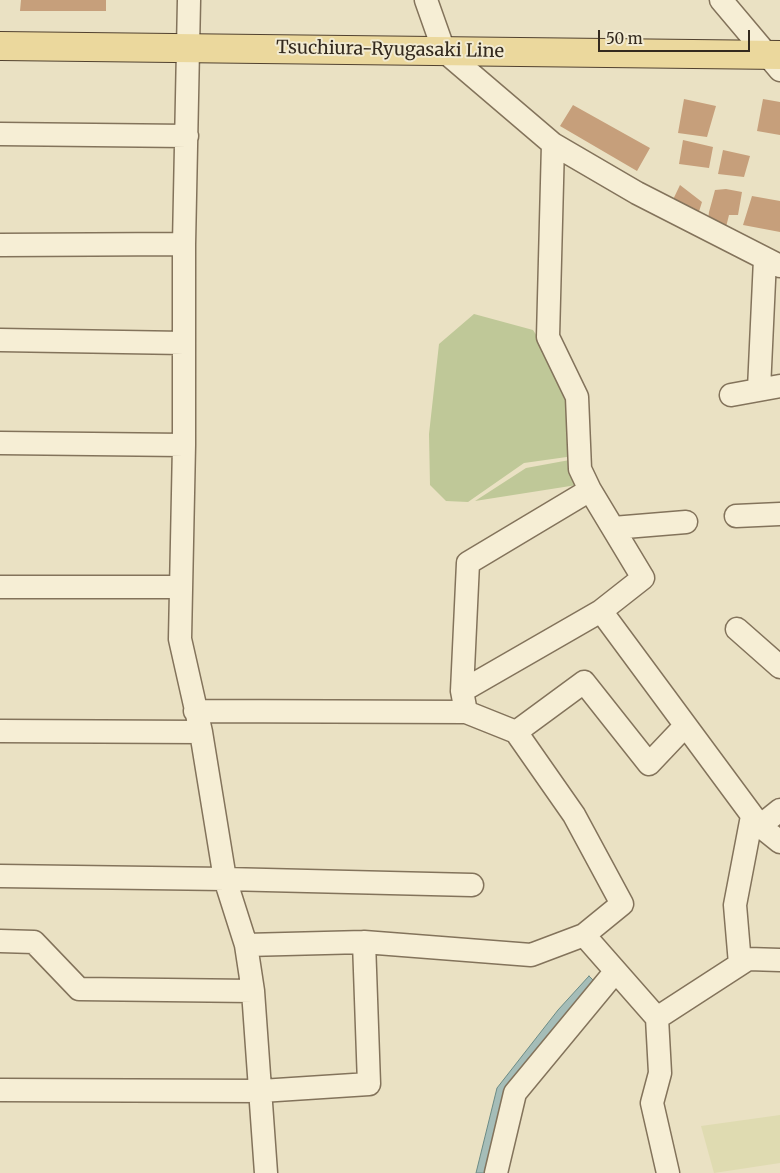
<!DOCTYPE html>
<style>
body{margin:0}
#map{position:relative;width:780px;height:1173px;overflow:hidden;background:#eae1c3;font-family:Merriweather,serif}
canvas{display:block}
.scale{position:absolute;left:598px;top:30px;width:152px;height:22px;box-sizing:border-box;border:2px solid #342a1e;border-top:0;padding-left:6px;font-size:15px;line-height:18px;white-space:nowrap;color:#342a1e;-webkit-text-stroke:4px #f2ebd2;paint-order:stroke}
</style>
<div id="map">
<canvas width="780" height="1173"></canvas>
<div class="scale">50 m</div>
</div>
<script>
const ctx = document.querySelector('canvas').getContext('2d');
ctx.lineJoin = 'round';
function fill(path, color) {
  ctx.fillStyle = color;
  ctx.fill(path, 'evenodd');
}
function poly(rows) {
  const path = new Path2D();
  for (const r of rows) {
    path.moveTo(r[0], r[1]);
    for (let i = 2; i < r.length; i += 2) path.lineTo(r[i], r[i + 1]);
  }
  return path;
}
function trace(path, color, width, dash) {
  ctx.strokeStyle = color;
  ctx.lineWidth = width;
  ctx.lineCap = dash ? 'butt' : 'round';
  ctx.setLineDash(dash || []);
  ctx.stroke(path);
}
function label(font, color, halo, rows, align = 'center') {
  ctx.font = font + ' Merriweather,serif';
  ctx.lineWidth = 4;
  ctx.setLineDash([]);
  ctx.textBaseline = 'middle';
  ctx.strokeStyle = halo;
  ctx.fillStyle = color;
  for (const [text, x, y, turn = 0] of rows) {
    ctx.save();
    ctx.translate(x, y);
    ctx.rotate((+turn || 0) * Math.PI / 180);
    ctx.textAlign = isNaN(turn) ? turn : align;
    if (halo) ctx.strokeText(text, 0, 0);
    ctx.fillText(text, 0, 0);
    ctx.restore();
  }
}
fill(poly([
 [780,1115,780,1163,714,1173,701,1126]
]), '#dfdbb1');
fill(poly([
 [474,314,533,330,577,397,581,455,524,463,468,502,446,501,430,485,429,434,439,344],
 [575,459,583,484,475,501,526,468]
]), '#bfc898');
const water = poly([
 [589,976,599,986,509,1092,489,1173,476,1173,497,1088,558,1010,589,976]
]);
fill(water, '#a5bdb8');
trace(water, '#6c8b85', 1);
fill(poly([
 [21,0,106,0,106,11,20,11],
 [684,99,716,106,707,137,678,133],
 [763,99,780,102,780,135,757,131],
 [573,105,650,148,637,171,560,126],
 [683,140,713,147,709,168,679,164],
 [723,150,750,156,744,177,718,174],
 [680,185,702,202,696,221,668,210],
 [726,189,742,192,738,215,729,215,724,235,707,229,709,212,715,190],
 [752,196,780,201,780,232,743,225]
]), '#c69f7b');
const minor = poly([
 [189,0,184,244,184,445,180,639,201,732,225,879,246,945,253,991,266,1173],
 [426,0,444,51,553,144,637,193,780,266],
 [721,0,780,70],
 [0,134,187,136],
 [553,144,548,337,577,397,580,469,590,490,643,578,601,611],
 [0,245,184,244],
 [0,340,184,343],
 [759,389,765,259],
 [731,395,780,386],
 [0,443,184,445],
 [736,516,780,514],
 [613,528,686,522],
 [0,587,181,587],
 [737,629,780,667],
 [462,691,468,563,590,490],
 [195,711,466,712,516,732,574,815,622,904,584,935,531,955,364,942,246,945],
 [466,712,462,691,601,611,760,826,780,810],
 [0,731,201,732],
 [516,732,584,682,649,764,685,726],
 [760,826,780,842],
 [0,876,225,879,472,885],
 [584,935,657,1018,748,959,780,960],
 [0,941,34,942,79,989,253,991],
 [740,964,735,905,752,816],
 [657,1018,660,1073,652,1103,668,1173],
 [0,1090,261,1091,369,1084,364,942],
 [496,1173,515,1093,615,972]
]);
const major = poly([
 [0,46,780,55]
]);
trace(minor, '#83735b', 25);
trace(major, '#51412f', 30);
trace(minor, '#f6eed5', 22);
trace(major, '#ebd89d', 28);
label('18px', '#342a1e', '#f2ebd2', [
 ["Tsuchiura-Ryugasaki Line",390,50,1]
]);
</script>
